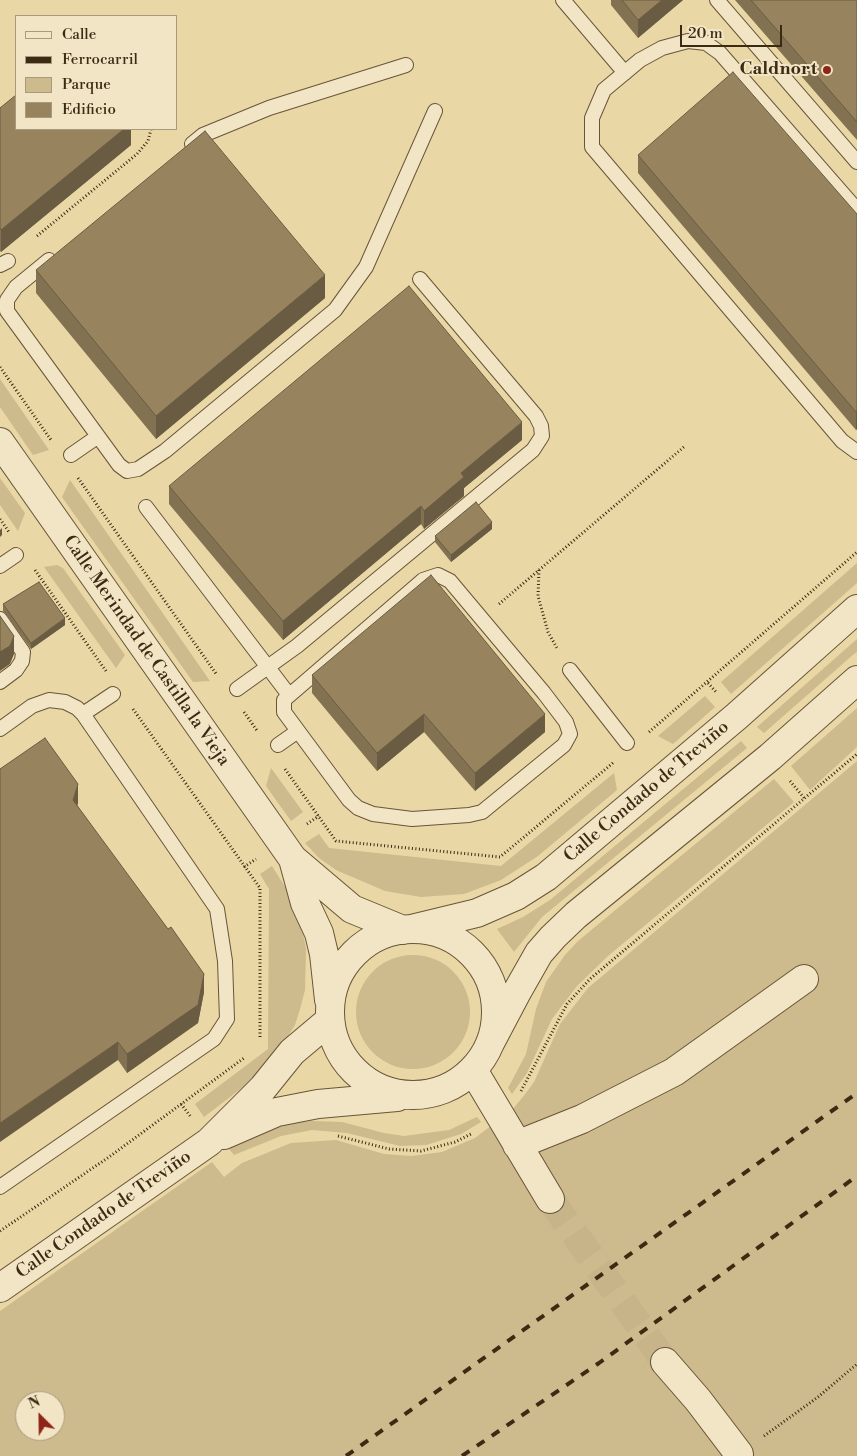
<!DOCTYPE html>
<meta charset="utf-8">
<style>
body{margin:0}
#map{position:relative;width:857px;height:1456px;overflow:hidden;background:#ead7a6;font-family:"Libre Bodoni",serif}
canvas{display:block}
.legend{position:absolute;left:15px;top:15px;width:162px;height:115px;box-sizing:border-box;background:#f1e5c5;border:1px solid #a99a7e;margin:0;padding:6px 9px;list-style:none;font-size:15px;color:#3d2a13}
.legend li{display:flex;align-items:center;gap:10px;height:25px}
.legend b{width:25px;border:1px solid #a99a7e}
.north{position:absolute;left:15px;top:1391px;width:50px;height:50px;box-sizing:border-box;background:#f1e5c5;border:1px solid #a99a7e;border-radius:50%;rotate:337deg;font-size:14px;font-weight:700;line-height:20px;text-align:center;color:#3d2a13}
.north::after{content:'';display:block;margin:auto;width:18px;height:22px;background:#8f2418;clip-path:polygon(50% 0,100% 100%,50% 72%,0 100%)}
.scale{position:absolute;left:680px;top:25px;width:102px;height:22px;box-sizing:border-box;border:2px solid #3d2a13;border-top:0;padding-left:6px;font-size:15px;line-height:18px;white-space:nowrap;color:#3d2a13;-webkit-text-stroke:4px #f1e5c5;paint-order:stroke}
</style>
<div id="map">
<canvas width="857" height="1456"></canvas>
<ul class="legend">
<li><b style="height:6px;background:#f1e5c5"></b>Calle</li>
<li><b style="height:6px;background:#3d2a13"></b>Ferrocarril</li>
<li><b style="height:14px;background:#cdba8d"></b>Parque</li>
<li><b style="height:14px;background:#97845f"></b>Edificio</li>
</ul>
<div class="north">N</div>
<div class="scale">20 m</div>
</div>
<script>
const ctx = document.querySelector('canvas').getContext('2d');
ctx.lineJoin = 'round';
function fill(path, color) {
  ctx.fillStyle = color;
  ctx.fill(path, 'evenodd');
}
function poly(rows) {
  const path = new Path2D();
  for (const r of rows) {
    if (r.length === 3) {
      path.moveTo(r[0] + r[2], r[1]);
      path.arc(r[0], r[1], r[2], 0, 2 * Math.PI);
      continue;
    }
    path.moveTo(r[0], r[1]);
    for (let i = 2; i < r.length; i += 2) path.lineTo(r[i], r[i + 1]);
  }
  return path;
}
function trace(path, color, width, dash) {
  ctx.strokeStyle = color;
  ctx.lineWidth = width;
  ctx.lineCap = dash ? 'butt' : 'round';
  ctx.setLineDash(dash || []);
  ctx.stroke(path);
}
function label(font, color, halo, rows, align = 'center') {
  ctx.font = font + ' "Libre Bodoni",serif';
  ctx.lineWidth = 4;
  ctx.setLineDash([]);
  ctx.textBaseline = 'middle';
  ctx.strokeStyle = halo;
  ctx.fillStyle = color;
  for (const [text, x, y, turn = 0] of rows) {
    ctx.save();
    ctx.translate(x, y);
    ctx.rotate((+turn || 0) * Math.PI / 180);
    ctx.textAlign = isNaN(turn) ? turn : align;
    if (halo) ctx.strokeText(text, 0, 0);
    ctx.fillText(text, 0, 0);
    ctx.restore();
  }
}
fill(poly([
 [0,379,49,450,33,455,0,407],
 [0,478,25,513,18,531,0,505],
 [70,480,210,681,193,682,62,497],
 [857,563,857,583,731,694,721,682],
 [57,565,63,568,125,655,116,668,44,567],
 [857,639,857,652,854,654,764,733,757,727],
 [705,696,715,707,673,744,658,736],
 [857,708,857,747,810,790,791,766],
 [741,741,747,748,542,917,514,952,497,929,523,917,550,900],
 [857,761,857,1456,0,1456,0,1311,212,1162,224,1177,242,1163,291,1143,336,1140,384,1154,412,1156,442,1152,475,1138,513,1109,526,1093,534,1082,560,1024,588,988],
 [25,1401,55,1401,55,1431,25,1431],
 [271,768,303,812,291,821,266,786],
 [614,773,617,790,538,856,501,880,464,894,421,897,385,891,336,870,319,858,305,843,319,834,329,848,501,866],
 [774,779,794,802,608,956,577,986,552,1019,527,1073,512,1094,508,1088,526,1054,536,1009,546,982,565,955,578,941],
 [272,866,289,893,302,929,306,948,305,990,300,1009,295,1025,280,1049,256,1077,204,1117,195,1104,268,1049,269,889,260,874],
 [413,1012,57],
 [477,1117,481,1122,461,1134,426,1145,400,1146,347,1133,312,1130,281,1136,234,1155,229,1149,268,1129,294,1123,311,1121,342,1122,384,1133,404,1136,449,1130]
]), '#cdba8d');
trace(poly([
 [550,1199,665,1362]
]), '#c7b489', 28, [28, 14]);
const service = poly([
 [563,0,625,73],
 [717,0,857,162],
 [192,144,203,135,269,108,406,65],
 [857,210,720,53,706,43,688,41,662,48,640,60,604,90,592,118,592,147,842,441,857,452],
 [49,260,16,287,7,300,7,311,119,465,127,471,138,469,165,451,335,310,366,267,435,111],
 [0,265,8,261],
 [71,455,97,437],
 [146,507,289,695],
 [0,566,16,555],
 [438,575,450,581,544,693,566,722,570,734,564,745,482,812,469,815,412,819,373,814,358,808,349,800,284,712,284,700,423,580,438,575],
 [0,619,23,652,22,661,16,670,0,682],
 [570,670,627,743],
 [237,689,297,646,533,450,542,436,541,426,536,416,420,279],
 [83,714,113,694],
 [0,729,32,706,49,700,65,702,77,708,83,714,217,909,225,961,227,1019,214,1039,0,1187],
 [278,745,298,731]
]);
const minor = poly([
 [0,442,293,859,352,909,403,930],
 [293,859,305,903,319,933,324,954,329,1000],
 [411,929,477,913,516,896,546,877,737,716,857,609],
 [413,1012,83],
 [490,1043,518,990,539,953,553,937,576,915,770,757,857,680],
 [473,1070,550,1199],
 [224,1135,277,1112,318,1104,397,1097],
 [517,1145,582,1119,674,1072,804,979],
 [0,1288,209,1142,263,1088,292,1052,330,1020],
 [665,1362,698,1400,739,1454]
]);
trace(service, '#685538', 16);
trace(minor, '#685538', 30);
trace(poly([
 [37,236,137,154,148,141,151,129],
 [0,367,51,440],
 [78,478,217,675],
 [0,519,9,532],
 [35,570,106,671],
 [539,570,538,596,548,632,558,650],
 [499,604,685,446],
 [708,683,716,692],
 [133,709,260,888,260,1039],
 [244,712,258,732],
 [649,732,857,552],
 [285,769,336,841,500,857,614,762],
 [790,781,805,799],
 [307,824,319,816],
 [244,867,256,859],
 [521,1091,567,1004,590,979,857,754],
 [181,1104,191,1117],
 [338,1136,389,1149,421,1151,455,1142,473,1133],
 [0,1231,109,1157,244,1058],
 [764,1436,818,1397,857,1364]
]), '#3d2a13', 3, [1, 2.5]);
trace(service, '#f1e5c5', 14);
trace(minor, '#f1e5c5', 28);
trace(poly([
 [346,1456,857,1093],
 [462,1456,599,1363,857,1176]
]), '#3d2a13', 4, [9, 9]);
fill(poly([
 [611,0,683,0,638,38,611,5],
 [735,0,857,0,857,140],
 [0,108,131,129,131,145,1,252,0,251],
 [638,155,857,214,857,429,856,430,638,173],
 [36,270,325,298,156,439,36,293],
 [522,440,464,488,464,496,424,529,421,524,283,640,169,504,169,486],
 [492,529,451,562,435,542,435,536],
 [3,604,65,625,31,649,3,611],
 [312,675,545,732,475,791,424,732,377,771,312,693],
 [0,769,78,803,77,805,204,992,198,1023,127,1073,118,1060]
]), '#827252');
fill(poly([
 [662,0,683,0,638,38,638,20],
 [124,129,131,129,131,145,1,252,1,230],
 [325,275,325,298,156,439,156,416],
 [857,411,857,429,856,430,856,412],
 [522,422,522,440,464,488,464,496,424,529,424,511,461,473],
 [421,506,421,524,283,640,283,621],
 [492,522,492,529,451,562,451,555],
 [2,528,2,535,0,537,0,530],
 [65,618,65,625,31,649,31,643],
 [14,636,14,654,10,664,0,671,0,652],
 [424,714,424,732,377,771,377,753],
 [545,714,545,732,475,791,475,773],
 [78,784,78,803,73,818,73,800],
 [204,974,204,992,198,1023,127,1073,127,1054],
 [118,1042,118,1060,0,1142,0,1123]
]), '#6a5c42');
const building = poly([
 [622,0,662,0,638,20,622,0],
 [751,0,857,0,857,122,751,0],
 [733,72,857,214,857,411,856,412,638,155,733,72],
 [16,95,16,129,124,129,1,230,0,228,0,108,16,95],
 [205,131,325,275,156,416,36,270,205,131],
 [409,286,522,422,461,473,464,477,424,511,421,506,283,621,169,486,409,286],
 [476,502,492,522,451,555,435,536,476,502],
 [431,575,545,714,475,773,424,714,377,753,312,675,431,575],
 [39,582,65,618,31,643,3,604,39,582],
 [0,616,14,636,10,646,0,652,0,616],
 [45,738,78,784,73,800,168,929,171,927,204,974,198,1005,127,1054,118,1042,0,1123,0,769,45,738]
]);
fill(building, '#97845f');
trace(building, '#6a5c42', 1);
for (const [x, y, r, color] of [
 [827,70,5,"#8f2418"]
]) {
  const dot = new Path2D();
  dot.arc(x, y, r, 0, 2 * Math.PI);
  ctx.fillStyle = color;
  ctx.fill(dot);
  trace(dot, '#f1e5c5', 2);
}
label('bold 18px', '#3d2a13', '#f1e5c5', [
 ["Caldnort",817,70]
], 'right');
label('18px', '#3d2a13', '#f1e5c5', [
 ["Calle Merindad de Castilla la Vieja",146,651,55],
 ["Calle Condado de Treviño",647,792,-40],
 ["Calle Condado de Treviño",104,1215,-35]
]);
</script>
